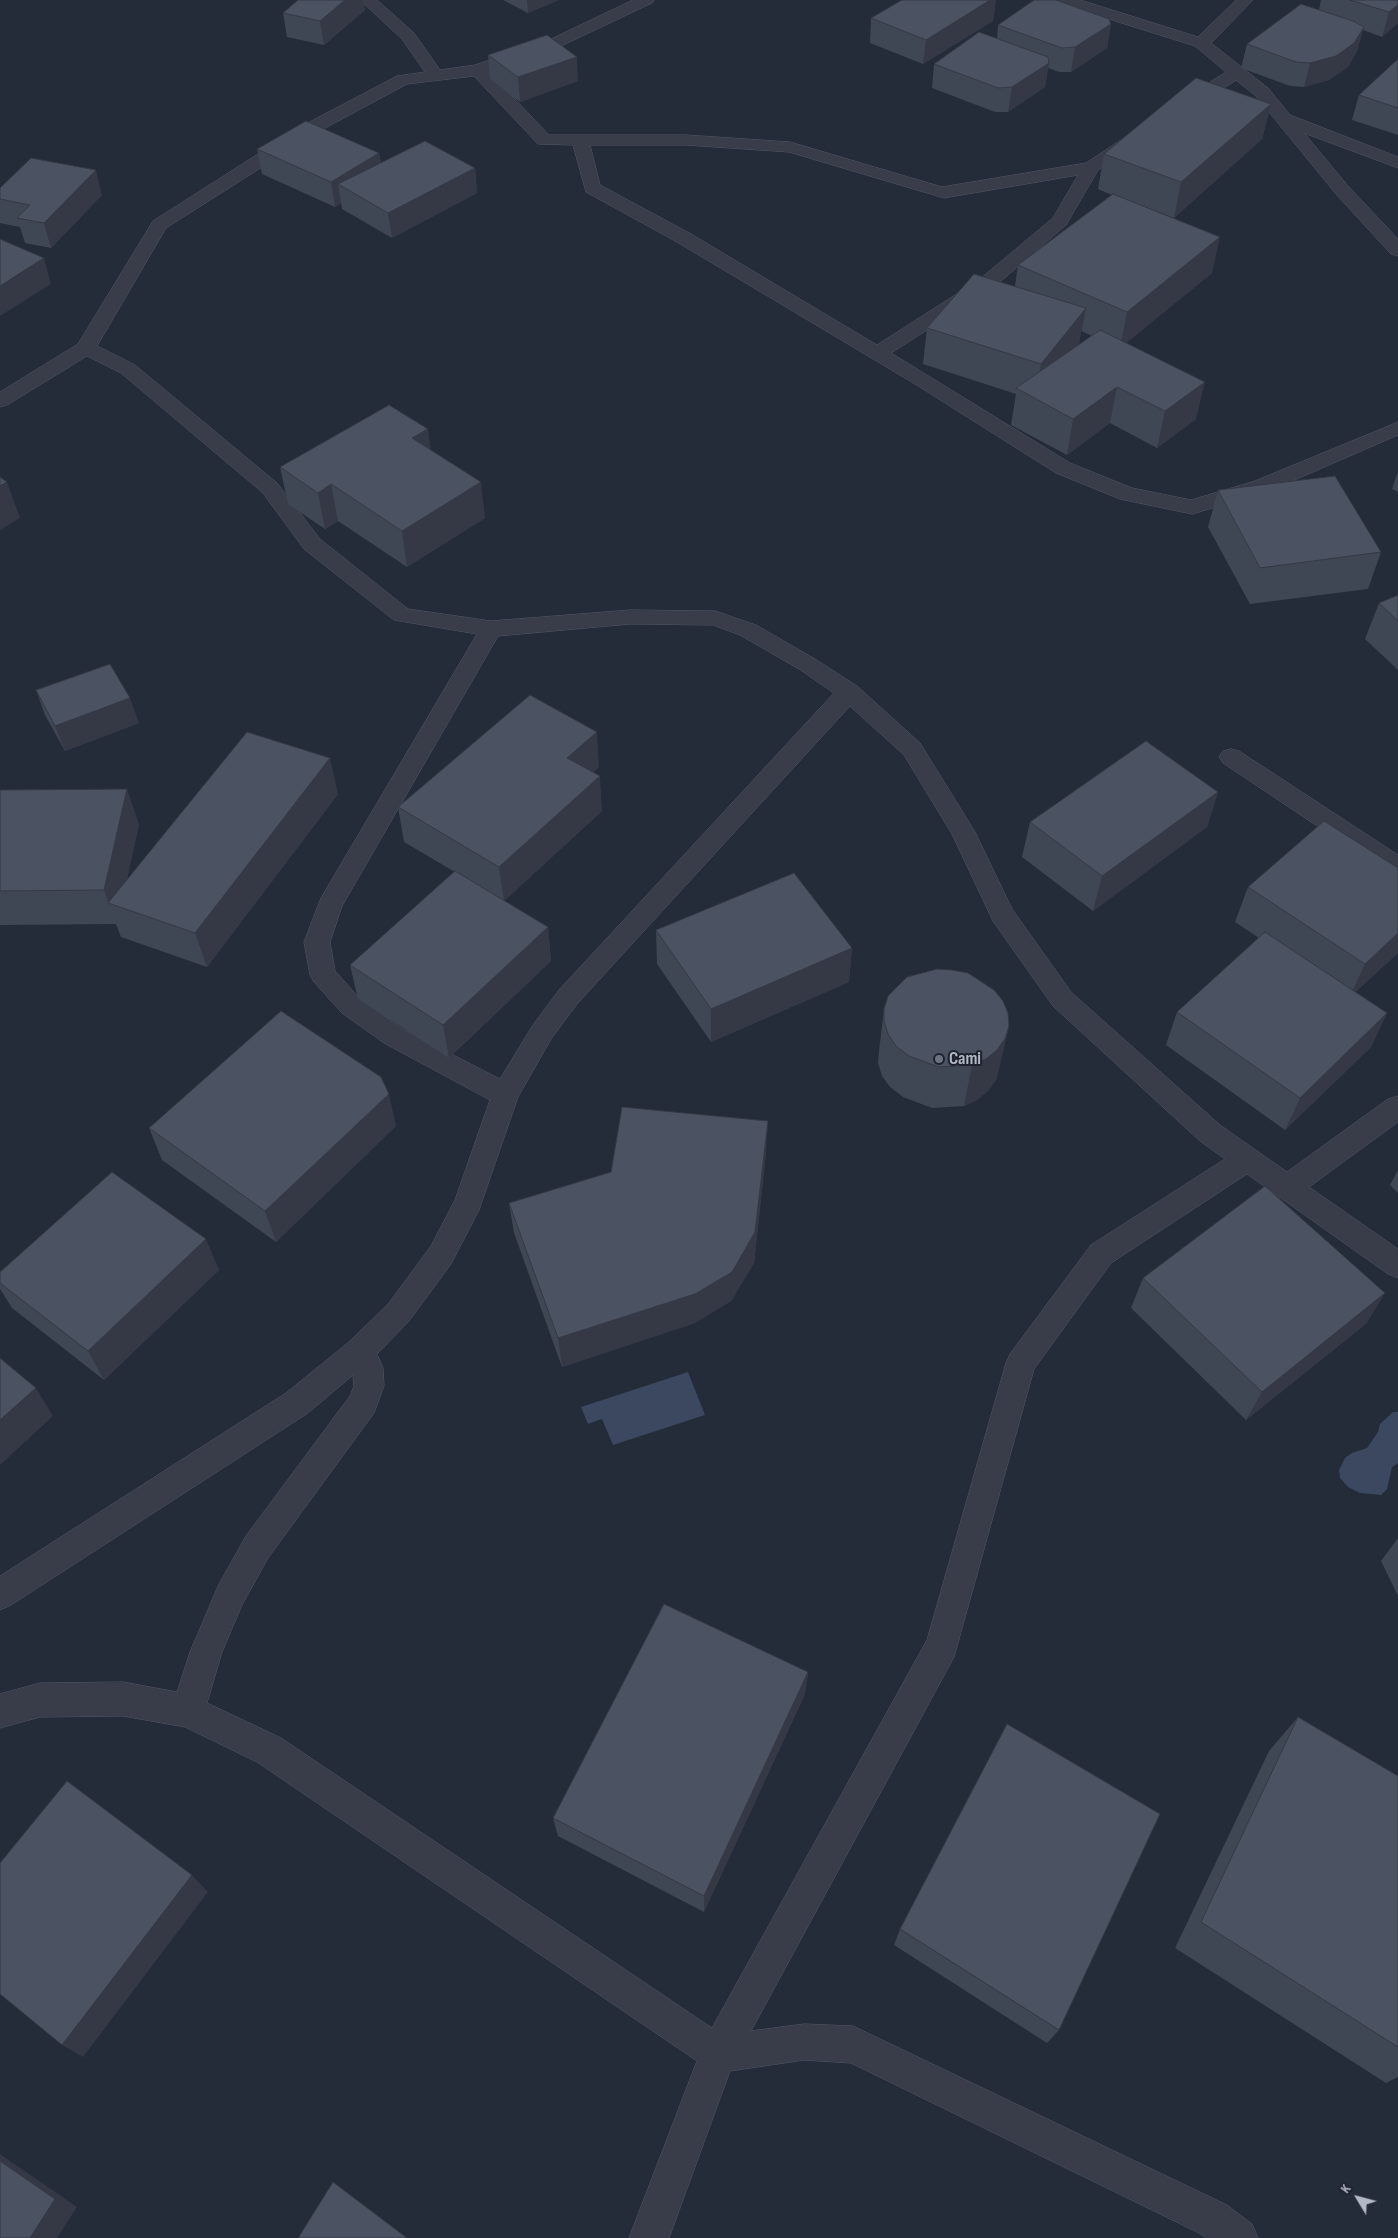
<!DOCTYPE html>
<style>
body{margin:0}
#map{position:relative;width:1398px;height:2238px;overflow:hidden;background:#242b39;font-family:"Sofia Sans Condensed",sans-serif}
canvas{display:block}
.north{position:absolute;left:1333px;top:2173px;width:50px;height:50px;-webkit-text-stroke:4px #1d222e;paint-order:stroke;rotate:307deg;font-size:14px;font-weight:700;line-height:20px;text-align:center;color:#b3b8c5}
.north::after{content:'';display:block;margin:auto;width:18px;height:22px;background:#b3b8c5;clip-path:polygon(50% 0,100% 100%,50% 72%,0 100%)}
</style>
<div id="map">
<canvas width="1398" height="2238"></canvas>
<div class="north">K</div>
</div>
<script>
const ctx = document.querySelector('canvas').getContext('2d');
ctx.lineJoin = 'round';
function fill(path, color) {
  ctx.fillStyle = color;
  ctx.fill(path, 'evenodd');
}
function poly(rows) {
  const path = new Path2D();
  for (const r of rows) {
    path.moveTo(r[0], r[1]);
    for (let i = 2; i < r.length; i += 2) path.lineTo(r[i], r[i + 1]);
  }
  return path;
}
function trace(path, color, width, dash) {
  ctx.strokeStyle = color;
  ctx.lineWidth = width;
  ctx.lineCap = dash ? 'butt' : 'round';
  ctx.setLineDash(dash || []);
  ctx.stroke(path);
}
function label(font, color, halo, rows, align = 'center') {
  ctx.font = font + ' "Sofia Sans Condensed",sans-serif';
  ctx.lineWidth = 4;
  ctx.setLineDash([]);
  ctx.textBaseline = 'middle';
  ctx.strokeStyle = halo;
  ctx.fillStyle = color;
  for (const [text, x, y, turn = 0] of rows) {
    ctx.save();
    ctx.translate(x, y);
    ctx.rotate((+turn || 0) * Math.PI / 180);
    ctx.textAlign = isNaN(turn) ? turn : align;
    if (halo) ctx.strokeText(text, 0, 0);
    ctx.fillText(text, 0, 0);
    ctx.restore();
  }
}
fill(poly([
 [688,1372,705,1415,613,1445,602,1419,588,1424,581,1407],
 [1393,1412,1398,1412,1398,1463,1392,1467,1387,1489,1381,1495,1360,1493,1348,1487,1340,1478,1339,1470,1345,1458,1352,1453,1367,1448,1378,1432,1380,1424]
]), '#3b4860');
const street = poly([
 [360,0,377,0,414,33,440,70,475,65,549,40,633,0,654,0,652,3,561,46,489,72,549,135,686,135,790,142,942,187,1086,163,1127,136,1139,136,1142,140,1139,144,1098,170,1066,225,994,287,891,353,1070,463,1132,488,1191,500,1255,481,1398,422,1398,435,1269,491,1199,512,1192,514,1120,499,1056,473,915,384,677,242,586,192,573,145,538,144,474,76,407,84,314,134,166,228,97,346,135,365,277,483,320,539,408,609,491,621,630,610,715,611,756,625,815,659,857,686,920,743,975,832,1012,909,1071,992,1220,1125,1287,1172,1388,1099,1398,1096,1398,1122,1309,1187,1398,1249,1398,1278,1388,1274,1247,1174,1111,1263,1034,1369,954,1657,751,2031,804,2024,853,2026,1227,2205,1252,2224,1258,2238,1206,2238,1199,2233,851,2063,804,2060,730,2071,669,2238,629,2238,697,2061,257,1762,185,1727,123,1716,40,1717,0,1728,0,1694,40,1683,123,1682,177,1692,190,1652,219,1584,246,1536,350,1396,354,1386,353,1375,308,1413,11,1605,0,1610,0,1576,286,1393,349,1342,389,1303,431,1246,455,1200,490,1100,384,1043,342,1013,314,982,310,975,304,942,321,898,477,634,394,620,304,549,263,493,121,373,87,356,7,405,0,407,0,392,78,344,153,221,302,126,397,76,425,72,402,39,360,0],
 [590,145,686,145,789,152,944,198,1078,175,1053,218,980,279,877,345,691,234,600,185,590,145],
 [630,624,713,625,740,635,799,669,834,693,559,990,533,1025,500,1079,402,1029,360,999,335,971,330,942,342,906,498,636,630,624],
 [850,706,904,755,952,834,993,921,1053,1006,1200,1141,1225,1159,1091,1245,1010,1354,1006,1363,927,1640,712,2028,281,1738,207,1703,222,1652,242,1605,268,1558,374,1413,384,1386,383,1368,377,1354,409,1321,451,1264,479,1210,518,1097,551,1039,577,1004,850,706],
 [1056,0,1080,0,1198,37,1236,0,1253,0,1211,43,1268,88,1290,115,1398,157,1398,168,1304,133,1348,186,1398,239,1398,256,1391,254,1336,194,1256,96,1236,80,1192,109,1180,109,1177,105,1180,101,1226,72,1195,46,1058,3,1056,0],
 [1231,749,1239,751,1398,855,1398,876,1389,874,1223,763,1219,757,1223,751,1231,749]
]);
trace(street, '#535864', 1);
fill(street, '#383d49');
fill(poly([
 [298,0,363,0,365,10,324,45,287,37,283,13],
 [503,0,559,0,528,13],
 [902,0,996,0,993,21,923,64,870,43,871,18],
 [1321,0,1398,0,1398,23,1382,37,1363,30,1357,51,1348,67,1329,80,1304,87,1290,86,1241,68,1247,44,1319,10],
 [1111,24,1107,48,1071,72,1059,72,1048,68,1045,87,1008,112,995,112,932,88,934,64,997,39,998,25],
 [488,55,578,81,520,102,490,79],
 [1398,59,1398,135,1352,120,1359,95],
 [1271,104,1262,139,1174,218,1159,212,1212,273,1126,343,1196,419,1157,448,1110,423,1067,455,1011,425,1016,394,923,364,927,328,1015,286,1018,265,1112,195,1098,189,1104,154],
 [1081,331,1092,336,1078,346,1079,344],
 [257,149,379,153,381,163,475,168,477,193,392,238,342,209,341,203,335,207,262,174],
 [0,188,102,195,51,248,25,243,20,227,0,223],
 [428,429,430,450,485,518,407,567,338,521,325,529,288,504,280,467],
 [1398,471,1398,492,1392,489],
 [1218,490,1381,552,1368,589,1250,604,1208,527],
 [1398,595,1398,670,1365,639,1379,603],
 [36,690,139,723,65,751,45,715],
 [599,767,593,772,602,811,504,901,548,927,551,961,449,1058,358,999,350,965,455,872,404,842,398,807],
 [0,790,139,824,127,879,338,794,207,967,121,937,116,924,0,925],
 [1218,792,1207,827,1093,911,1022,857,1030,822],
 [1398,868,1398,953,1355,992,1387,1013,1371,1047,1285,1130,1166,1045,1177,1012,1259,938,1235,922,1248,887],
 [656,930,852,948,849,982,711,1042,657,964],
 [884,1009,1009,1026,999,1068,996,1080,988,1091,977,1100,964,1106,932,1108,903,1097,890,1087,882,1076,878,1063,879,1051],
 [396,1126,276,1242,162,1160,149,1128],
 [766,1153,754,1263,731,1301,695,1323,562,1367,514,1233,509,1203],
 [1398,1170,1398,1193,1390,1185],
 [219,1270,104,1380,12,1308,0,1289,0,1272],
 [1143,1278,1367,1323,1246,1420,1131,1308],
 [1398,1538,1398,1596,1381,1561],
 [808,1672,805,1694,704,1912,558,1836,553,1818],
 [1298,1717,1398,1776,1398,2077,1386,2083,1175,1948,1269,1751],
 [900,1929,1059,2030,1047,2043,894,1945]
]), '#404754');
fill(poly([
 [345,0,363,0,365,10,324,45,320,21],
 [527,0,559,0,528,13],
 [990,0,996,0,993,21,923,64,926,40],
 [1398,5,1398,23,1382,37,1389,12],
 [1111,24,1107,48,1071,72,1075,47],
 [1364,27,1357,51,1348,67,1329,80,1304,87,1310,63],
 [577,57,578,81,520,102,518,77],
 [1049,63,1045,87,1008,112,1012,87],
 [1271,104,1262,139,1174,218,1181,182],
 [379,153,383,178,338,184,341,203,335,207,331,182],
 [475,168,477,193,392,238,388,213],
 [96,170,102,195,51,248,44,223],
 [1220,237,1212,273,1120,348,1127,312],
 [44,258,51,284,0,316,0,286],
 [1086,308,1079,344,1036,399,1035,398,1041,364],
 [1205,382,1196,419,1157,448,1165,411],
 [1117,387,1110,423,1067,455,1073,419],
 [428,429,433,466,412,438],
 [7,482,20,518,0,530,0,486],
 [481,482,485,518,407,567,402,531],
 [331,484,338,521,325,529,318,493],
 [130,698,139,723,65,751,55,726],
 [597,732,599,767,570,793,567,758],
 [330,758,338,794,207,967,195,933],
 [600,776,602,811,504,901,499,867],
 [127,789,139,824,121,907,109,903,104,890],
 [1218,792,1207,827,1093,911,1102,876],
 [548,927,551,961,449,1058,443,1025],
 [1398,933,1398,953,1349,998,1365,964],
 [852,948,849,982,711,1042,711,1009],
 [1387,1013,1371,1047,1285,1130,1300,1098],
 [1009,1026,999,1068,996,1080,988,1091,977,1100,964,1106,972,1065],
 [389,1094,396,1126,276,1242,265,1211],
 [768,1121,766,1153,754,1263,731,1301,695,1323,562,1367,558,1338],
 [206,1239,219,1270,104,1380,88,1351],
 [1385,1293,1367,1323,1246,1420,1262,1392],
 [36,1388,53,1416,0,1465,0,1420],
 [808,1672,805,1694,704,1912,704,1896],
 [192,1875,208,1892,83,2057,62,2045],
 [0,2154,77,2207,57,2238,30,2238,0,2161],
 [333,2182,345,2191,408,2238,407,2238]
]), '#343945');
const building = poly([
 [298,0,345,0,320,21,283,13,298,0],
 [902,0,990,0,926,40,871,18,902,0],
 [1034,0,1056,0,1109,19,1111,24,1075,47,1062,48,998,25,1034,0],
 [1350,0,1398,0,1398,5,1389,12,1350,0],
 [1301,4,1353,21,1364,27,1354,43,1336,56,1310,63,1296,62,1247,44,1301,4],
 [979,32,1048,57,1049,63,1012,87,998,88,934,64,979,32],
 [547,35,577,57,518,77,488,55,547,35],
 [1398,59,1398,108,1359,95,1398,59],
 [1196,78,1271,104,1181,182,1104,154,1196,78],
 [306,121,379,153,331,182,257,149,306,121],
 [425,141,475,168,388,213,338,184,425,141],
 [31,158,96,170,44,223,17,218,30,205,0,199,0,188,31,158],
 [1113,194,1220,237,1127,312,1018,265,1113,194],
 [0,239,44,258,0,286,0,239],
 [974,274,1086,308,1041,364,927,328,974,274],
 [1100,330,1205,382,1165,411,1117,387,1073,419,1016,388,1100,330],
 [389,405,428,429,412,438,481,482,402,531,331,484,318,493,280,467,389,405],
 [1335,476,1381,552,1260,568,1218,490,1335,476],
 [0,477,7,482,0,486,0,477],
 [1398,595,1398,621,1379,603,1398,595],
 [110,664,130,698,55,726,36,690,110,664],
 [530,695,597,732,567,758,600,776,499,867,398,807,530,695],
 [247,732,330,758,195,933,108,903,247,732],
 [1146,741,1218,792,1102,876,1030,822,1146,741],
 [127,789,104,890,0,891,0,790,127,789],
 [1324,821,1398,868,1398,933,1365,964,1248,887,1324,821],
 [455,871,548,927,443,1025,350,965,455,871],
 [794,873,852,948,711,1009,656,930,794,873],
 [1265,932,1387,1013,1300,1098,1177,1012,1265,932],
 [937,969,952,970,968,973,994,990,1003,1001,1008,1013,1009,1026,1005,1039,997,1050,986,1059,972,1065,939,1067,909,1056,896,1046,888,1034,884,1021,884,1009,888,996,907,977,937,969],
 [281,1011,381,1077,389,1094,265,1211,149,1128,281,1011],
 [622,1107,768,1121,755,1232,732,1272,695,1294,558,1338,509,1203,611,1172,622,1107],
 [112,1172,206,1239,88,1351,0,1283,0,1272,112,1172],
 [1265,1186,1385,1293,1262,1392,1143,1278,1265,1186],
 [0,1358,36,1388,0,1420,0,1358],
 [664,1604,808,1672,704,1896,553,1818,664,1604],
 [1298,1717,1398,1776,1398,2047,1201,1922,1298,1717],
 [1007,1724,1160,1814,1059,2030,900,1929,1007,1724],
 [67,1781,192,1875,62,2045,0,1994,0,1863,67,1781],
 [0,2161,55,2199,30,2238,0,2238,0,2161],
 [333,2182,407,2238,298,2238,333,2182]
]);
fill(building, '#4b5262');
trace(building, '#343945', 1);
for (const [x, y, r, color] of [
 [939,1059,5,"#6b7280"]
]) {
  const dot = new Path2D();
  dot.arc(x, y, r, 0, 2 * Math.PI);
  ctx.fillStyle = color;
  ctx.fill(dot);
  trace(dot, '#1d222e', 2);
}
label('bold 18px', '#b3b8c5', '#1d222e', [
 ["Cami",949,1059]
], 'left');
</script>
